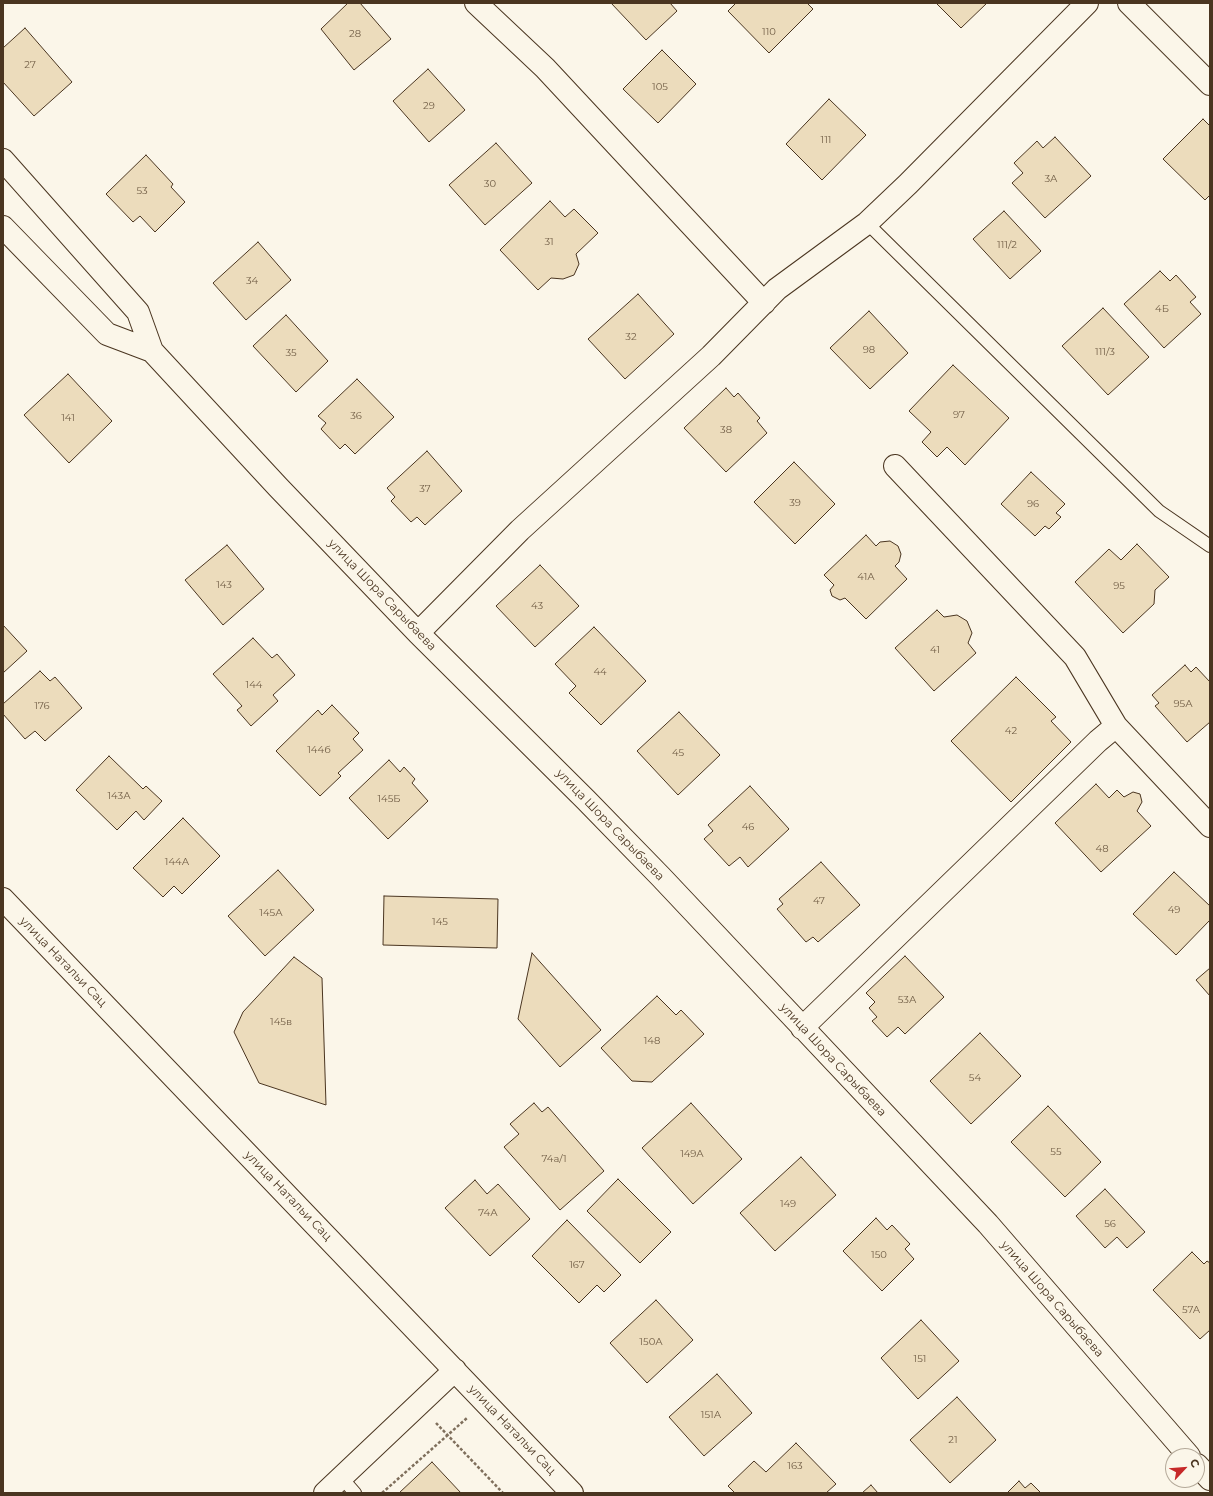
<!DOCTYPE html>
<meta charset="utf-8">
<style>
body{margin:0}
#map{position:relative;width:1213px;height:1496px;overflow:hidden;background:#fbf6e9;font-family:Montserrat,sans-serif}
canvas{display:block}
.frame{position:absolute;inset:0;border:4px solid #4a3520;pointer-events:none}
.north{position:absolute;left:1165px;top:1448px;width:40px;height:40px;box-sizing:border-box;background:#fbf6e9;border:1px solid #b4a999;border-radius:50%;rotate:64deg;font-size:11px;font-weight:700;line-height:16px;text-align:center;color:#4a3520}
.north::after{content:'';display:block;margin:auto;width:14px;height:18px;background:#c62828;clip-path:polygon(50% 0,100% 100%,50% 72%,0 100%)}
</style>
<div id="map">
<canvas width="1213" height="1496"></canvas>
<div class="frame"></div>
<div class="north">С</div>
</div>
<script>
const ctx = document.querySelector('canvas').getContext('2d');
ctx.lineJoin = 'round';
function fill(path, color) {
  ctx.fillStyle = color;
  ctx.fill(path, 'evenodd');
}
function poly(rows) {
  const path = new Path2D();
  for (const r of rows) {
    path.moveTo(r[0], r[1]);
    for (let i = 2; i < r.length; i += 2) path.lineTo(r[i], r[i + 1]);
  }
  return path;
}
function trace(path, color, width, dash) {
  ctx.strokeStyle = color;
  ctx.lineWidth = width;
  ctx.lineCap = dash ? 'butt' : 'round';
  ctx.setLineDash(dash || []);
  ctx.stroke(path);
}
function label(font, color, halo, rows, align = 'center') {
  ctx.font = font + ' Montserrat,sans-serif';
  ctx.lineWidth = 3;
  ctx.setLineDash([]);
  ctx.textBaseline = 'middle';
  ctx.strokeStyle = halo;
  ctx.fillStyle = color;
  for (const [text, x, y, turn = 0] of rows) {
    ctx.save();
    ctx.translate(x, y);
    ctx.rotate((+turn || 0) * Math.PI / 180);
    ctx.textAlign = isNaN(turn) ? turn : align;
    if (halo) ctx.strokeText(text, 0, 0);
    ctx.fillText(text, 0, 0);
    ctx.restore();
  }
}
const building = poly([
 [348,3,360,3,391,39,354,70,321,29,348,3],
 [611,3,670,3,677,11,646,40,611,3],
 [736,3,807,3,813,9,769,53,728,11,736,3],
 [936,3,987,3,961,28,936,3],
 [25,28,72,82,34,116,3,82,3,48,25,28],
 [662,50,696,84,658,123,623,89,662,50],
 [428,69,465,110,429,142,393,101,428,69],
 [829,99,866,135,822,180,786,144,829,99],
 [1203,119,1210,126,1210,195,1205,200,1163,159,1203,119],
 [1055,137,1091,176,1045,218,1012,183,1023,173,1014,163,1037,141,1043,148,1055,137],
 [496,143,532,183,485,225,449,185,496,143],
 [146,155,173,184,171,187,185,202,155,232,140,216,133,222,106,194,146,155],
 [550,201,565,217,574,209,598,233,576,254,579,264,574,275,563,279,551,278,538,290,500,250,550,201],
 [1004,211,1041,251,1010,279,973,239,1004,211],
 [258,242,291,280,246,320,213,283,258,242],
 [1160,271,1170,281,1176,275,1196,297,1190,302,1201,314,1164,348,1124,304,1160,271],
 [638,294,674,334,625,379,588,339,638,294],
 [1103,308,1149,357,1108,395,1062,346,1103,308],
 [869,311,908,353,870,389,830,348,869,311],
 [286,315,328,361,296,392,253,346,286,315],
 [953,365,1009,418,965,465,947,447,937,457,922,442,931,432,909,411,953,365],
 [68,374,112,421,69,463,24,415,68,374],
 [357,379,394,417,355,454,345,444,340,449,321,429,326,423,318,416,357,379],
 [726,388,734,397,738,393,760,418,757,421,767,433,726,472,684,428,726,388],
 [427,451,462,491,425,525,417,517,411,522,391,501,395,497,387,488,427,451],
 [794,462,835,504,795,544,754,502,794,462],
 [1031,472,1065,504,1056,513,1061,517,1049,529,1045,526,1035,536,1001,504,1031,472],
 [866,535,876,546,880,542,890,541,898,546,901,554,899,562,895,566,907,579,866,619,845,598,840,600,832,596,830,590,834,585,824,575,866,535],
 [1137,544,1169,577,1155,590,1154,604,1123,633,1075,582,1109,549,1121,560,1137,544],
 [227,545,264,589,223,625,185,580,227,545],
 [540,565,579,606,535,647,496,606,540,565],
 [937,610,944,617,957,615,967,621,972,633,968,643,976,653,934,691,895,648,937,610],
 [3,625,27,651,3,673,3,625],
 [594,627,646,681,601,725,569,693,576,686,555,664,594,627],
 [253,638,272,658,277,654,295,675,273,695,278,701,251,726,237,710,242,706,213,674,253,638],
 [1185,665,1191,672,1196,667,1210,682,1210,722,1187,742,1155,706,1159,703,1152,695,1185,665],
 [40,671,50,681,55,677,82,708,45,741,35,731,25,739,3,714,3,704,40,671],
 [1016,677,1056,717,1051,721,1071,742,1011,802,951,741,1016,677],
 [332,705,359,733,353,739,363,750,338,773,341,776,320,796,276,751,318,710,322,715,332,705],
 [679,712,720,755,678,795,637,751,679,712],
 [109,756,143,789,146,786,162,801,144,820,136,811,117,830,76,790,109,756],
 [389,760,400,772,404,767,415,779,412,783,428,801,388,839,349,798,389,760],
 [1096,784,1109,798,1117,790,1124,797,1133,792,1140,794,1142,802,1137,811,1151,826,1101,872,1055,823,1096,784],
 [750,786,789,829,748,867,740,857,729,866,704,839,713,831,708,825,750,786],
 [183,818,220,856,182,894,174,886,163,897,133,868,183,818],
 [821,862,860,905,818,942,813,937,806,942,777,909,783,904,779,899,821,862],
 [278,870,314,910,265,956,228,916,278,870],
 [1174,872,1210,906,1210,920,1176,955,1133,914,1174,872],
 [384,896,498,899,497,948,383,945,384,896],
 [532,953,601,1030,560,1067,518,1019,532,953],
 [905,956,944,997,905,1034,898,1027,887,1037,872,1021,877,1017,869,1008,875,1002,866,993,905,956],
 [294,957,322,978,326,1105,259,1083,234,1032,243,1012,294,957],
 [1210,968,1210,996,1196,980,1210,968],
 [657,996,676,1015,681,1010,704,1034,652,1082,632,1081,601,1048,657,996],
 [980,1033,1021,1076,971,1124,930,1081,980,1033],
 [534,1103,542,1112,548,1107,604,1171,560,1210,504,1147,519,1134,510,1124,534,1103],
 [691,1103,742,1159,693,1204,642,1148,691,1103],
 [1048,1106,1101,1162,1065,1197,1011,1142,1048,1106],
 [801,1157,836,1195,775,1251,740,1213,801,1157],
 [618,1179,671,1232,640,1263,587,1211,618,1179],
 [475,1180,487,1194,498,1184,530,1219,490,1256,445,1208,475,1180],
 [1105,1189,1145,1232,1127,1248,1117,1237,1105,1248,1076,1216,1105,1189],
 [876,1218,887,1230,892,1225,910,1244,905,1249,914,1259,882,1291,843,1251,876,1218],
 [567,1220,621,1275,604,1292,597,1285,579,1303,532,1256,567,1220],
 [1192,1252,1204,1264,1207,1261,1210,1263,1210,1330,1200,1339,1153,1290,1192,1252],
 [656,1300,693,1340,647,1383,610,1343,656,1300],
 [921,1320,959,1361,918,1399,881,1358,921,1320],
 [717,1374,752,1413,704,1456,669,1417,717,1374],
 [957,1397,996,1440,950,1483,910,1440,957,1397],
 [796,1443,836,1484,826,1493,735,1493,728,1486,754,1461,766,1472,796,1443],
 [432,1462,461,1493,399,1493,432,1462],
 [1019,1481,1025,1488,1031,1483,1041,1493,1007,1493,1019,1481],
 [871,1485,878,1493,862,1493,871,1485]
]);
fill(building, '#ecdcbc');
trace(building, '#4a3520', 1);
const service = poly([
 [867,223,1159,511,1210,546],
 [341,1477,355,1493]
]);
const minor = poly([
 [476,3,545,68,764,303],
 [1129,3,1210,84],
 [3,160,138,312,152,351],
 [3,227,107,334,152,351,278,487,418,633,586,800,661,877,988,1224,1189,1456],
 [895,466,1075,657,1116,726,1210,826],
 [418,633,520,530,711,356,777,289,867,223,908,184,1087,3],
 [3,899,572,1493],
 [802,1028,1098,741,1116,726],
 [1197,1465,1210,1479],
 [325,1493,455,1370]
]);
trace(service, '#4a3520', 14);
trace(minor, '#4a3520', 24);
trace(poly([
 [436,1423,503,1493],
 [382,1493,467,1418]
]), '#7f6f5c', 2.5, [3, 2]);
trace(service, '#fbf6e9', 12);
trace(minor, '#fbf6e9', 22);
label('10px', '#725f47', null, [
 ["110",769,32],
 ["28",355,34],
 ["27",30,65],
 ["105",660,87],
 ["29",429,106],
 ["111",826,140],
 ["3А",1051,179],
 ["30",490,184],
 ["53",142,191],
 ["31",549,242],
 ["111/2",1007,245],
 ["34",252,281],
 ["4Б",1162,309],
 ["32",631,337],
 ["98",869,350],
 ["111/3",1105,352],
 ["35",291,353],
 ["97",959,415],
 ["36",356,416],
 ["141",68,418],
 ["38",726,430],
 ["37",425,489],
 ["39",795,503],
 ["96",1033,504],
 ["41А",866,577],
 ["143",224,585],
 ["95",1119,586],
 ["43",537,606],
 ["41",935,650],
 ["44",600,672],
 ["144",254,685],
 ["95А",1183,704],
 ["176",42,706],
 ["42",1011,731],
 ["144б",319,750],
 ["45",678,753],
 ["143А",119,796],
 ["145Б",389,799],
 ["46",748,827],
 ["48",1102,849],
 ["144А",177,862],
 ["47",819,901],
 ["49",1174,910],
 ["145А",271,913],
 ["145",440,922],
 ["53А",907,1000],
 ["145в",281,1022],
 ["148",652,1041],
 ["54",975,1078],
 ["55",1056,1152],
 ["149А",692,1154],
 ["74а/1",554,1159],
 ["149",788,1204],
 ["74А",488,1213],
 ["56",1110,1224],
 ["150",879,1255],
 ["167",577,1265],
 ["57А",1191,1310],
 ["150А",651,1342],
 ["151",920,1359],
 ["151А",711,1415],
 ["21",953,1440],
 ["163",795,1466]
]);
label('12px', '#4a3520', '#fbf6e9', [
 ["улица Шора Сарыбаева",382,595,46],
 ["улица Шора Сарыбаева",610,825,46],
 ["улица Натальи Сац",63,962,46],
 ["улица Шора Сарыбаева",833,1060,47],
 ["улица Натальи Сац",288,1196,46],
 ["улица Шора Сарыбаева",1052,1299,49],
 ["улица Натальи Сац",512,1430,46]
]);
</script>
